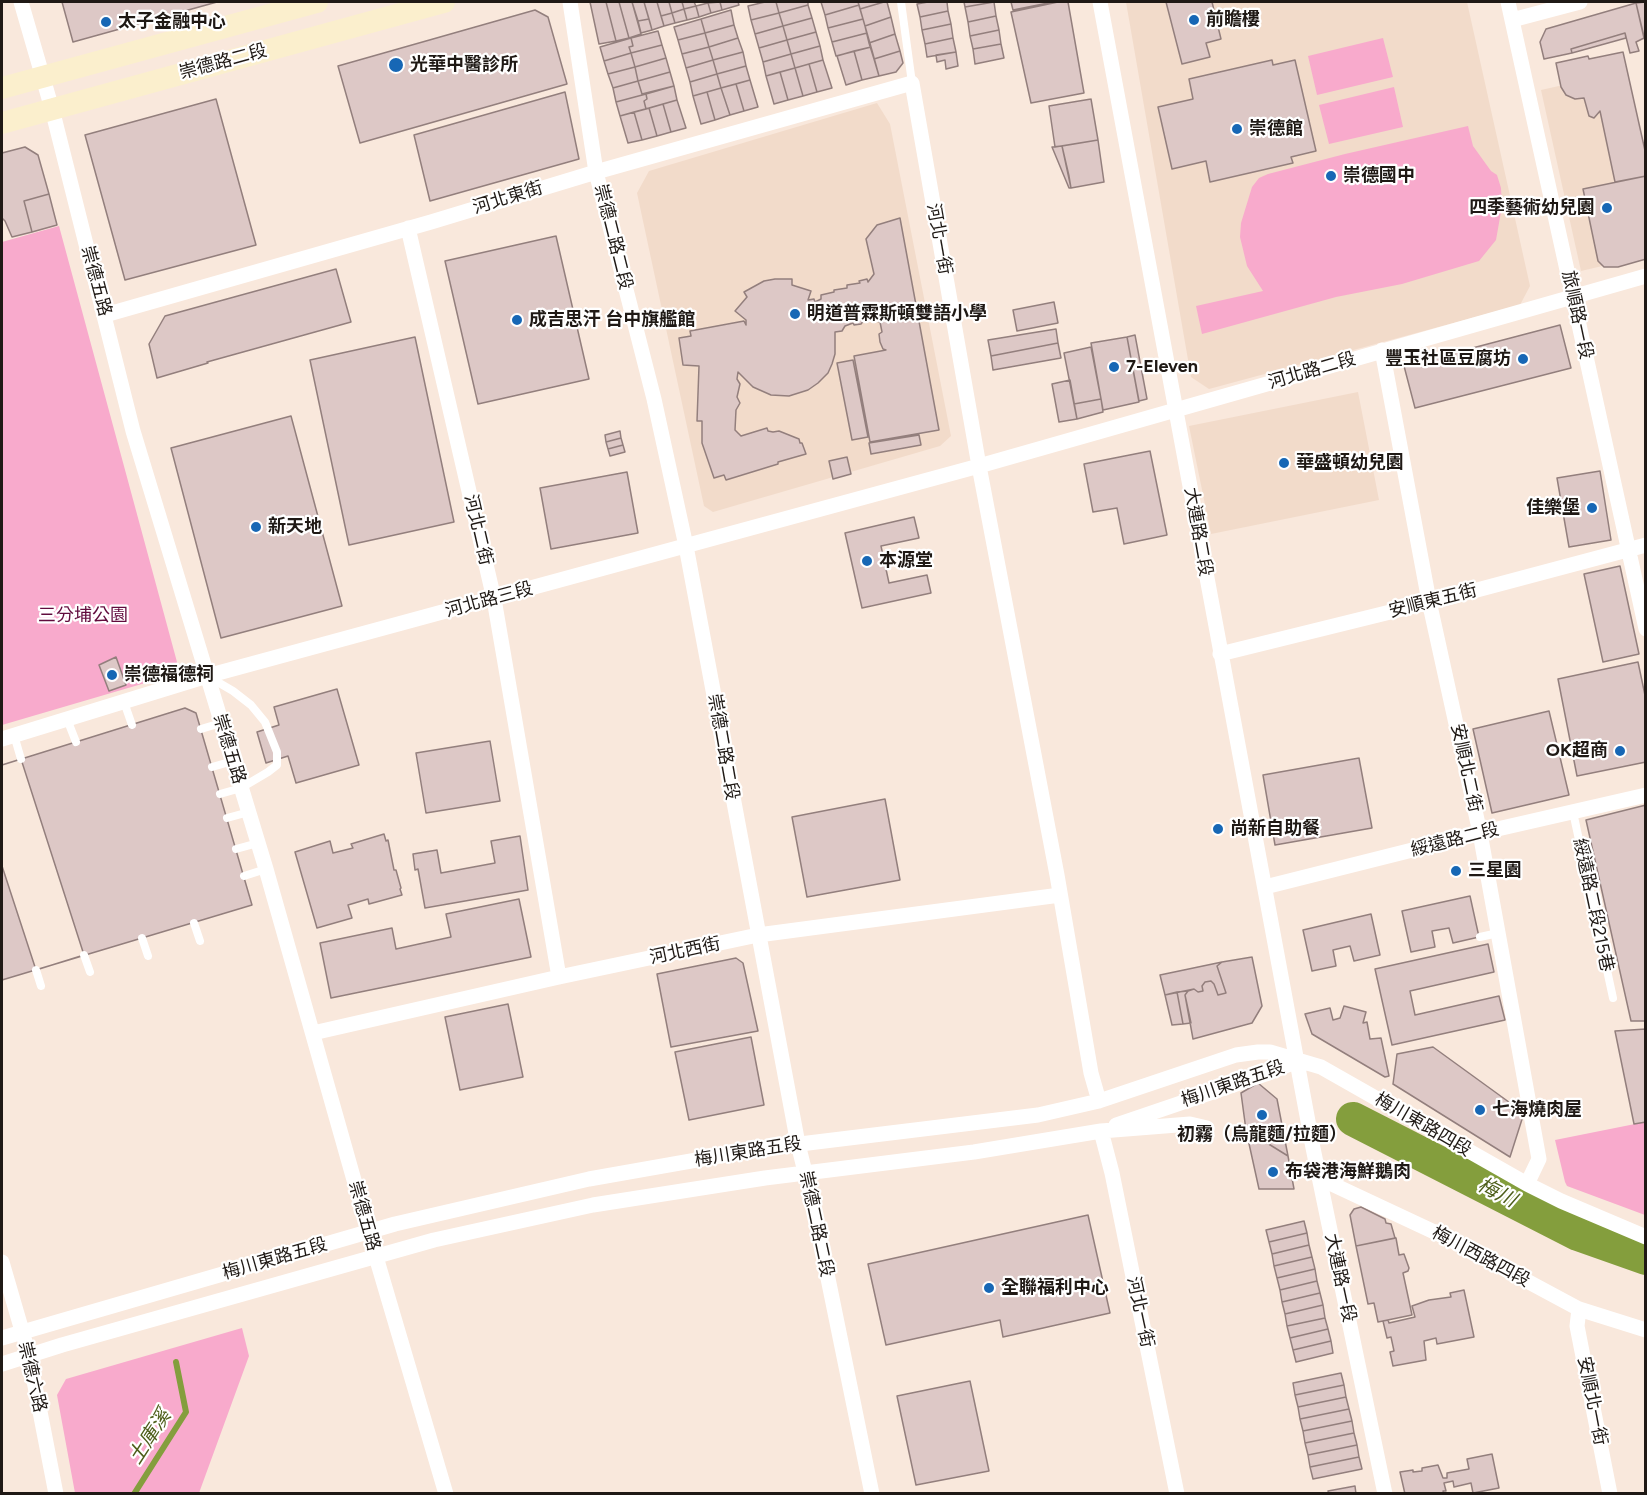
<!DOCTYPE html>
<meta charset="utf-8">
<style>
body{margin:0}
#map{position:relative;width:1647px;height:1495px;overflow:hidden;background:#f9e8dc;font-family:Figtree,sans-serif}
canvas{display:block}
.frame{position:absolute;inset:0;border:3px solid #1f1915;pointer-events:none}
</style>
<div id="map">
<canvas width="1647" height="1495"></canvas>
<div class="frame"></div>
</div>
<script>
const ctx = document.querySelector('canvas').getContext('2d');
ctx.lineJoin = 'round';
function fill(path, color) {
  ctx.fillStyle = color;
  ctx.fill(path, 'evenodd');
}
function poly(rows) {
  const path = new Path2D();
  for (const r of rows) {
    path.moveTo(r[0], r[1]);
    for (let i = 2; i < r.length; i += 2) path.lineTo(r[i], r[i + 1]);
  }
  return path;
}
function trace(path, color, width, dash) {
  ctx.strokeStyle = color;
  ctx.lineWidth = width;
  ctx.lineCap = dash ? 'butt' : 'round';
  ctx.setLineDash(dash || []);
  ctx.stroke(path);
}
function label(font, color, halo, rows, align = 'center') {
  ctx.font = font + ' Figtree,"Noto Sans TC",sans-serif';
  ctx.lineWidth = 4.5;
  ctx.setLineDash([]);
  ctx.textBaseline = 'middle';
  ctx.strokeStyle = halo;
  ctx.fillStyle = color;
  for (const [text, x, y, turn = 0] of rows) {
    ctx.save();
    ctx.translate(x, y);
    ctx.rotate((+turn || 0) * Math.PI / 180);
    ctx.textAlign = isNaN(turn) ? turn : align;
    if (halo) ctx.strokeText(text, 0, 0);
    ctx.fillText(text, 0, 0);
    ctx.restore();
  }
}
fill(poly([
 [1126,2,1467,2,1530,286,1520,305,1209,389,1191,377],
 [1626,71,1645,160,1645,256,1581,271,1541,90],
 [877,103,890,124,951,436,940,446,713,512,704,506,637,193,649,171],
 [1358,392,1379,500,1211,534,1189,426]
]), '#f2dbca');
fill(poly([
 [1383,38,1393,77,1317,95,1308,56],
 [1394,87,1403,127,1329,144,1319,105],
 [1468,126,1473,146,1491,171,1497,175,1501,188,1502,206,1496,240,1479,261,1402,284,1336,297,1202,334,1196,306,1263,291,1247,266,1240,237,1241,223,1252,187,1259,178,1268,174,1345,154],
 [59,226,177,662,169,676,2,725,2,242],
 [1645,1122,1645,1215,1567,1186,1565,1182,1555,1140],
 [242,1328,249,1356,199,1493,75,1493,57,1395,66,1379]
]), '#f8aacc');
trace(poly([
 [134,1494,186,1412,176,1362]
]), '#849e3d', 6);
trace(poly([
 [1353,1119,1578,1234,1646,1258]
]), '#849e3d', 34);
const building = poly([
 [62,2,217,2,73,42,62,2],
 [590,2,606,2,616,41,599,44,590,2],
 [606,2,619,2,629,38,616,41,606,2],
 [619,2,632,2,641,34,629,38,619,2],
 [632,2,644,2,649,19,638,21,632,2],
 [644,2,657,2,664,26,652,30,644,2],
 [657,2,669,2,672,13,661,16,657,2],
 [669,2,682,2,684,9,672,13,669,2],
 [682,2,694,2,696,6,684,9,682,2],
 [720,2,722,10,711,13,708,3,720,2],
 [720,2,738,2,739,5,722,10,720,2],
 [765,2,776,2,779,13,751,20,748,6,765,2],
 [776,2,808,2,808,5,779,13,776,2],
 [821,2,858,2,859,5,825,15,821,2],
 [858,2,884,2,860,9,858,2],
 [884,2,887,2,891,17,865,26,860,9,884,2],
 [928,2,947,2,948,11,920,17,917,4,928,2],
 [964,2,994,2,965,7,964,2],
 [994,2,996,16,968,22,965,7,994,2],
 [1011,2,1053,2,1013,10,1011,2],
 [1058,2,1068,2,1084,93,1031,103,1011,12,1058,2],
 [1166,2,1212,2,1221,39,1206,43,1210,57,1182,64,1166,2],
 [1646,2,1646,45,1636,3,1646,2],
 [708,3,711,13,699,17,696,6,708,3],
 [1636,3,1644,38,1636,42,1639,51,1630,53,1625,33,1571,49,1572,53,1544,59,1540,42,1546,29,1636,3],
 [808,5,812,18,783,26,779,13,808,5],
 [859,5,863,19,828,28,825,15,859,5],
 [696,6,699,17,687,20,684,9,696,6],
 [684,9,687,20,675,23,672,13,684,9],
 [535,10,548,17,567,84,360,143,338,66,535,10],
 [731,10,734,25,705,33,701,19,731,10],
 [948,11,951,24,922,30,920,17,948,11],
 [672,13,675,23,664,26,661,16,672,13],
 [779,13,783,26,755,34,751,20,779,13],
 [996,16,999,30,970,36,968,22,996,16],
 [891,17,895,34,869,43,865,26,891,17],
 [812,18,816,32,787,40,783,26,812,18],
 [649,19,652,30,641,33,638,21,649,19],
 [701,19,705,33,678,40,674,27,701,19],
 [863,19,867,33,832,42,828,28,863,19],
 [951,24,953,38,925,44,922,30,951,24],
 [734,25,738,38,709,47,705,33,734,25],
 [783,26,787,40,759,48,755,34,783,26],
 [999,30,1001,44,973,49,970,36,999,30],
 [658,31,662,45,631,53,629,47,633,46,631,38,658,31],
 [816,32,820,46,791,54,787,40,816,32],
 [705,33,709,47,682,54,678,40,705,33],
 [867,33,871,47,836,56,832,42,867,33],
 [1625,33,1626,38,1572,53,1571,49,1625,33],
 [895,34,900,51,874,59,869,43,895,34],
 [631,38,633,46,629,47,631,53,604,61,600,47,631,38],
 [738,38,743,52,713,60,709,47,738,38],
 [953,38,956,52,927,57,925,44,953,38],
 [787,40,791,54,763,62,759,48,787,40],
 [1001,44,1004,58,975,64,973,49,1001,44],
 [662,45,666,58,635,67,631,53,662,45],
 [820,46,823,60,795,68,791,54,820,46],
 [709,47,713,60,686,68,682,54,709,47],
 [871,47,879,76,862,80,854,51,871,47],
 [854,51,862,80,846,85,837,56,854,51],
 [900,51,903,63,896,72,879,76,874,59,900,51],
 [743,52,746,66,717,74,713,60,743,52],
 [956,52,958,66,946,69,945,60,937,62,936,55,956,52],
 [1623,52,1646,155,1646,176,1615,182,1600,111,1594,118,1589,116,1584,98,1575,99,1566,95,1561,87,1556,63,1588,56,1589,59,1623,52],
 [631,53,635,67,608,74,604,61,631,53],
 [791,54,795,68,766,76,763,62,791,54],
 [666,58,670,72,638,81,635,67,666,58],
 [713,60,717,74,690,82,686,68,713,60],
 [823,60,832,88,817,92,809,64,823,60],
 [1272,60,1273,65,1295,60,1316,151,1291,157,1293,163,1210,182,1206,161,1172,169,1158,107,1193,99,1189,79,1272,60],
 [809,64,817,92,803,96,795,68,809,64],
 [746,66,750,80,721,88,717,74,746,66],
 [635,67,638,81,613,88,608,74,635,67],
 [795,68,803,96,788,100,780,72,795,68],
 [670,72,674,86,642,94,638,81,670,72],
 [780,72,788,100,774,104,766,76,780,72],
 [717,74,721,88,693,96,690,82,717,74],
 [750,80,758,107,744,111,736,84,750,80],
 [638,81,642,94,646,94,616,102,613,88,638,81],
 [736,84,744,111,730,115,721,88,736,84],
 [674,86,677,100,646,109,644,101,647,99,646,94,674,86],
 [721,88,730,115,715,120,707,92,721,88],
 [565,92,579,159,430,201,414,135,565,92],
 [707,92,715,120,701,124,693,96,707,92],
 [646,94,647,99,644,101,646,109,620,116,616,102,646,94],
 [216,99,256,245,125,280,85,135,216,99],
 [1091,99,1098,140,1055,147,1049,106,1091,99],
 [677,100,686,128,671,132,663,104,677,100],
 [663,104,671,132,657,136,649,108,663,104],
 [649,108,657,136,642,140,634,112,649,108],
 [634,112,642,140,628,143,620,116,634,112],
 [1098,140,1104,182,1071,188,1062,146,1098,140],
 [1062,146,1069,176,1071,188,1069,188,1052,147,1062,146],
 [25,147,38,155,49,194,24,201,32,232,12,237,5,221,2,218,2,153,25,147],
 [1646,176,1646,259,1618,267,1604,267,1598,261,1583,189,1646,176],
 [49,194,57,225,32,232,24,201,49,194],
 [900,218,939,430,870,442,854,356,886,350,883,349,880,342,879,334,882,332,880,322,873,320,871,317,865,319,861,324,854,325,853,323,845,326,842,331,835,332,835,354,832,364,828,373,818,383,808,390,789,396,771,395,753,387,738,372,737,379,740,384,737,397,740,403,736,410,735,430,741,436,767,428,768,431,773,432,779,431,799,439,800,443,802,443,806,454,778,462,778,464,726,480,724,475,714,478,702,443,702,421,697,421,699,366,683,365,679,338,691,336,690,331,744,321,746,325,746,320,735,311,747,297,744,292,764,281,775,279,792,279,792,285,811,291,808,300,814,299,815,302,821,299,821,295,834,292,834,290,847,288,847,285,860,283,859,281,867,279,868,282,874,274,866,239,877,225,900,218],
 [556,236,589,379,478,404,445,261,556,236],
 [336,269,351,322,207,362,208,363,157,378,149,344,165,316,336,269],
 [1054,302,1058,323,1017,331,1013,310,1054,302],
 [1560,325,1571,368,1415,408,1404,366,1560,325],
 [1056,329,1058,343,991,356,988,340,1056,329],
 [1135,335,1147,399,1139,401,1127,337,1135,335],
 [415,337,454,522,349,545,310,360,415,337],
 [1127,337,1139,402,1103,410,1091,343,1127,337],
 [1058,343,1061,358,993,370,991,356,1058,343],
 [1091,347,1101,399,1074,404,1064,353,1091,347],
 [853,360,868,437,852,440,837,363,853,360],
 [1070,380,1077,419,1059,422,1052,384,1070,380],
 [1101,399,1103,412,1077,419,1074,404,1101,399],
 [291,416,342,606,221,638,171,448,291,416],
 [620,431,621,438,606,442,605,435,620,431],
 [919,435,921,445,871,454,869,443,919,435],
 [621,438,623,445,608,449,606,442,621,438],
 [623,445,625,452,610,456,608,449,623,445],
 [1150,451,1167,535,1124,544,1117,508,1093,512,1084,464,1150,451],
 [847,457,851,474,833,479,829,461,847,457],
 [1600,471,1611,540,1569,547,1557,478,1600,471],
 [627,472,638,533,551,549,540,488,627,472],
 [914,517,919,538,881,546,889,583,927,575,931,593,862,608,845,533,914,517],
 [1620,566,1639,654,1603,662,1584,574,1620,566],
 [116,657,126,685,109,691,99,665,116,657],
 [1638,662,1646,700,1646,762,1577,776,1558,679,1638,662],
 [337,689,359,765,296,783,288,756,266,763,257,732,279,725,274,707,337,689],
 [185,708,196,713,252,905,2,980,2,765,185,708],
 [1549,711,1569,795,1492,813,1473,729,1549,711],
 [490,741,500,801,426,813,416,753,490,741],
 [1359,758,1372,828,1275,845,1263,775,1359,758],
 [21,759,84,955,36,970,2,866,2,765,21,759],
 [885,799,900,880,807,897,792,817,885,799],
 [1646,805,1646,1021,1631,1021,1586,820,1646,805],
 [384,834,386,841,388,840,394,870,396,870,401,888,400,889,402,895,369,904,368,899,348,905,352,918,317,928,295,852,330,841,333,853,353,848,351,844,384,834],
 [520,836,528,890,425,908,418,869,415,870,413,854,437,850,441,873,495,863,491,841,520,836],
 [1470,896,1479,937,1453,943,1449,928,1432,931,1435,947,1411,952,1402,911,1470,896],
 [519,899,531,957,331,998,320,943,392,928,396,949,451,937,446,914,519,899],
 [1371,914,1380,955,1354,961,1350,946,1333,950,1336,966,1312,971,1303,930,1371,914],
 [1488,944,1494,972,1410,991,1415,1015,1499,996,1505,1020,1392,1045,1375,969,1488,944],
 [1252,957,1262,1006,1252,1023,1193,1039,1185,995,1188,991,1194,989,1198,992,1203,991,1202,986,1205,982,1211,981,1214,984,1218,995,1226,993,1217,966,1222,962,1252,957],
 [736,958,743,963,758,1031,671,1047,657,974,736,958],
 [1222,962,1217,966,1226,993,1218,995,1214,984,1211,981,1205,982,1202,986,1203,991,1198,992,1194,989,1165,995,1160,975,1222,962],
 [1188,991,1185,995,1191,1023,1183,1024,1177,992,1188,991],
 [1177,992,1183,1024,1172,1025,1165,995,1177,992],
 [508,1004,523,1077,460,1090,445,1017,508,1004],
 [1344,1006,1366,1012,1363,1023,1367,1022,1370,1039,1381,1038,1389,1076,1385,1077,1312,1034,1305,1014,1330,1008,1333,1020,1340,1018,1344,1006],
 [1646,1029,1646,1122,1634,1124,1615,1031,1646,1029],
 [751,1037,764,1105,689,1120,675,1052,751,1037],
 [1433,1047,1524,1113,1510,1157,1393,1084,1397,1054,1433,1047],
 [1258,1083,1277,1099,1288,1156,1246,1130,1241,1093,1258,1083],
 [1246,1130,1288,1156,1294,1189,1259,1189,1246,1130],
 [1361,1207,1385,1219,1386,1223,1391,1224,1395,1238,1356,1246,1350,1215,1354,1209,1361,1207],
 [1088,1215,1110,1313,1003,1337,1000,1320,886,1345,868,1264,1088,1215],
 [1304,1221,1307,1233,1269,1242,1266,1230,1304,1221],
 [1307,1233,1309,1245,1272,1254,1269,1242,1307,1233],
 [1396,1238,1399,1255,1404,1254,1409,1268,1408,1271,1403,1273,1412,1315,1378,1322,1374,1303,1368,1304,1356,1246,1396,1238],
 [1309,1245,1312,1257,1274,1266,1272,1254,1309,1245],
 [1312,1257,1315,1269,1277,1278,1274,1266,1312,1257],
 [1315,1269,1317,1281,1280,1290,1277,1278,1315,1269],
 [1317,1281,1320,1293,1282,1302,1280,1290,1317,1281],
 [1464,1290,1474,1337,1437,1344,1436,1338,1424,1341,1426,1360,1393,1366,1390,1352,1394,1351,1391,1337,1387,1338,1383,1321,1388,1320,1389,1323,1415,1317,1412,1306,1429,1300,1451,1297,1450,1293,1464,1290],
 [1320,1293,1323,1305,1285,1314,1282,1302,1320,1293],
 [1323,1305,1325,1318,1287,1326,1285,1314,1323,1305],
 [1325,1318,1328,1329,1290,1338,1287,1326,1325,1318],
 [1328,1329,1331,1341,1293,1350,1290,1338,1328,1329],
 [1331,1341,1333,1353,1296,1362,1293,1350,1331,1341],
 [1341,1373,1344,1385,1295,1395,1293,1383,1341,1373],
 [970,1381,989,1471,916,1485,897,1396,970,1381],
 [1344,1385,1346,1397,1298,1407,1295,1395,1344,1385],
 [1346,1397,1349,1409,1300,1419,1298,1407,1346,1397],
 [1349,1409,1352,1421,1303,1431,1300,1419,1349,1409],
 [1352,1421,1354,1433,1305,1443,1303,1431,1352,1421],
 [1354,1433,1357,1445,1308,1455,1305,1443,1354,1433],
 [1357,1445,1359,1457,1310,1467,1308,1455,1357,1445],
 [1492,1454,1499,1488,1473,1493,1471,1483,1454,1487,1453,1481,1444,1483,1446,1491,1443,1491,1444,1494,1405,1494,1400,1472,1413,1470,1413,1472,1422,1471,1422,1468,1438,1465,1443,1478,1447,1478,1447,1473,1469,1469,1467,1459,1492,1454],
 [1359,1457,1362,1469,1313,1479,1310,1467,1359,1457],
 [1355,1486,1356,1494,1329,1494,1328,1491,1355,1486]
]);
fill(building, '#ddc8c6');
trace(building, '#937f7d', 1.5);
trace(poly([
 [901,2,912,83],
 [209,677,233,691,251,705,265,722,277,752,277,765,268,772,241,788,220,794],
 [124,702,132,725],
 [67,719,76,742],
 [201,729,221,723],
 [14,735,21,759],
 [212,767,233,761],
 [1573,812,1613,998],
 [227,818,249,812],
 [236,849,258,843],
 [244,876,266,869],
 [194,923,200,941],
 [1480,937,1498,933],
 [142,938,148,956],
 [84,955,90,972],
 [36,970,41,986]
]), '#fff', 8);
trace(poly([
 [21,2,52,109,133,431,266,869,369,1233,446,1494],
 [570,2,596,172,654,399,686,546,798,1144,812,1200,872,1494],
 [1100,2,1313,1148,1385,1494],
 [1508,2,1646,629],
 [1512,20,1580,2],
 [408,228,494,599,559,977],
 [105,315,431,222,596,172,912,83,979,466,1057,875,1091,1073,1099,1101],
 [1382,350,1429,601,1480,833,1539,1159,1527,1184],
 [1220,654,1447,598,1646,545],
 [2,739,207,676,979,466,1646,276],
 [1265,887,1480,833,1646,795],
 [313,1033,559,977,758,935,1060,895],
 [1116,1125,1266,1074,1297,1061],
 [1101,1131,1112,1173,1177,1494],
 [1319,1178,1445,1237,1579,1309,1646,1330],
 [2,1262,29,1355,56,1494],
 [1579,1309,1577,1326,1610,1494],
 [2,1338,395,1224,589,1179,759,1149,1038,1115,1099,1101,1236,1055,1258,1052,1270,1052,1321,1067,1527,1184,1561,1201,1646,1237],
 [2,1364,62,1345,434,1240,593,1205,765,1178,974,1152,1101,1131,1190,1124,1207,1128]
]), '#fff', 15);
trace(poly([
 [2,88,317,2],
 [2,123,444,2]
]), '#fbefcd', 22);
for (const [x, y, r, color] of [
 [1194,20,6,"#1767b5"],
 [106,22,6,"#1767b5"],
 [396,65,8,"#1767b5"],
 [1237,129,6,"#1767b5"],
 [1331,176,6,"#1767b5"],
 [1607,208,6,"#1767b5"],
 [795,314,6,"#1767b5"],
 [517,320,6,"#1767b5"],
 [1523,359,6,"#1767b5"],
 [1114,367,6,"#1767b5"],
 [1284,463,6,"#1767b5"],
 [1592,508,6,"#1767b5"],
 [256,527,6,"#1767b5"],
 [867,561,6,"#1767b5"],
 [112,675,6,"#1767b5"],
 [1620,751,6,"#1767b5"],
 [1218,829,6,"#1767b5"],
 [1456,871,6,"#1767b5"],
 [1480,1110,6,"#1767b5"],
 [1262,1115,6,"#1767b5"],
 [1273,1172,6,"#1767b5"],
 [989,1288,6,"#1767b5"]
]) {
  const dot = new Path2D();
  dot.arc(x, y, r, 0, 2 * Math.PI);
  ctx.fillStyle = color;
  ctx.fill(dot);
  trace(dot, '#fff', 2);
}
label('bold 18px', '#1f1915', '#fff', [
 ["前瞻樓",1206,20],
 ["太子金融中心",118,22],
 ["光華中醫診所",410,65],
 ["崇德館",1249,129],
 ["崇德國中",1343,176],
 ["四季藝術幼兒園",1595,208,"right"],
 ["明道普霖斯頓雙語小學",807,314],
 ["成吉思汗 台中旗艦館",529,320],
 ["豐玉社區豆腐坊",1511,359,"right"],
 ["7-Eleven",1126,367],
 ["華盛頓幼兒園",1296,463],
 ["佳樂堡",1580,508,"right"],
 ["新天地",268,527],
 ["本源堂",879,561],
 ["崇德福德祠",124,675],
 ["OK超商",1608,751,"right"],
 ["尚新自助餐",1230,829],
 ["三星園",1468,871],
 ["七海燒肉屋",1492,1110],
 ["初霧（烏龍麵/拉麵）",1262,1135,"center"],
 ["布袋港海鮮鵝肉",1285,1172],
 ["全聯福利中心",1001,1288]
], 'left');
label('18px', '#1f1915', '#fff', [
 ["崇德路二段",223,62,-15],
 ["河北東街",508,198,-17],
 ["崇德二路二段",613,237,76],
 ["河北一街",939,239,80],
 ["崇德五路",96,281,75],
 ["旅順路一段",1577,315,78],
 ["河北路二段",1312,371,-16],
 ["河北二街",478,530,77],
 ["大連路二段",1198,532,80],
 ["河北路三段",489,600,-15],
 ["安順東五街",1433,601,-14],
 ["崇德二路二段",723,747,80],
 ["崇德五路",229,749,73],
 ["安順北二街",1466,768,78],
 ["綏遠路二段",1455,840,-14],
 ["綏遠路二段215巷",1593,905,78],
 ["河北西街",685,951,-12],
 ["梅川東路五段",1233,1084,-19],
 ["梅川東路四段",1423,1125,30],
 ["梅川東路五段",748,1152,-9],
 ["崇德五路",364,1216,74],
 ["崇德二路二段",816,1224,78],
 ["梅川西路四段",1481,1257,28],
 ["梅川東路五段",275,1259,-16],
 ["大連路一段",1340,1278,78],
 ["河北一街",1140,1312,78],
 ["崇德六路",32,1377,77],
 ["安順北一街",1592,1401,79]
]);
label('18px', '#610b3d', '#fff', [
 ["三分埔公園",83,616]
]);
label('italic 20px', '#4d5e1a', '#fff', [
 ["梅川",1497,1193,27],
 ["土庫溪",150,1437,-57]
]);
</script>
